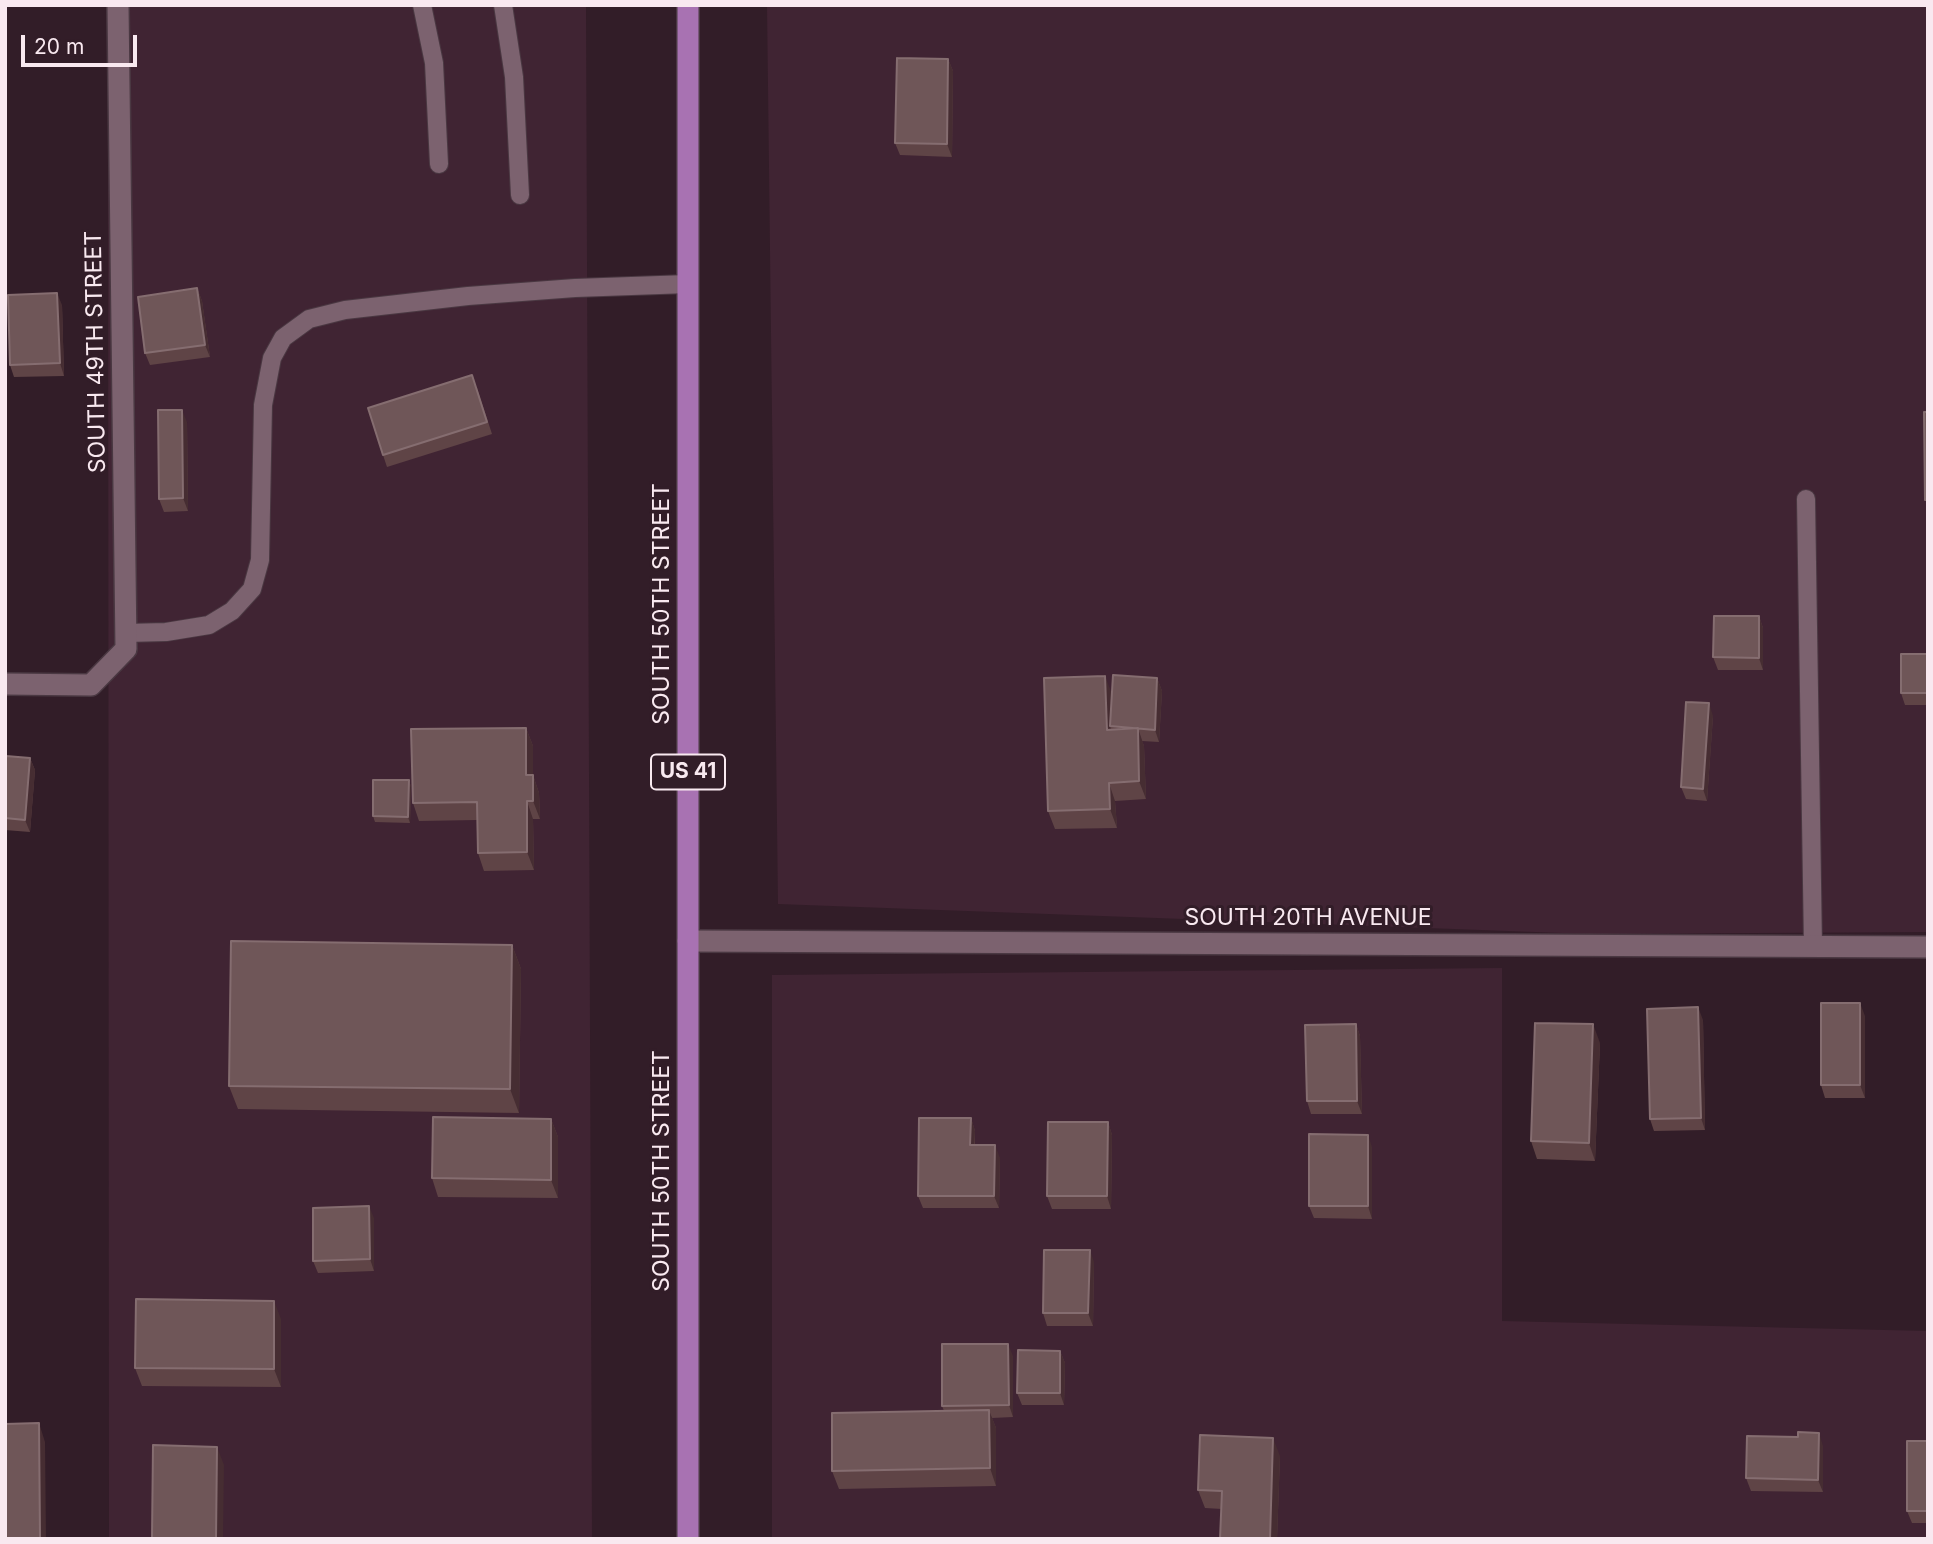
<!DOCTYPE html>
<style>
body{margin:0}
#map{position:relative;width:1933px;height:1544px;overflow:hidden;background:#321d28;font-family:Inter,sans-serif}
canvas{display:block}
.frame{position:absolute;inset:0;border:7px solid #f9e9f0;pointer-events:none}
.scale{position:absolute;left:21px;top:35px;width:116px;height:32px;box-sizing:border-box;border:4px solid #f9e9f0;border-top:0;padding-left:9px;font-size:21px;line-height:24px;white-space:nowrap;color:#f9e9f0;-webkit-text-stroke:5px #321d28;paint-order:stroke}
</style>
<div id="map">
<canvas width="1933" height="1544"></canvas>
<div class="frame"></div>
<div class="scale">20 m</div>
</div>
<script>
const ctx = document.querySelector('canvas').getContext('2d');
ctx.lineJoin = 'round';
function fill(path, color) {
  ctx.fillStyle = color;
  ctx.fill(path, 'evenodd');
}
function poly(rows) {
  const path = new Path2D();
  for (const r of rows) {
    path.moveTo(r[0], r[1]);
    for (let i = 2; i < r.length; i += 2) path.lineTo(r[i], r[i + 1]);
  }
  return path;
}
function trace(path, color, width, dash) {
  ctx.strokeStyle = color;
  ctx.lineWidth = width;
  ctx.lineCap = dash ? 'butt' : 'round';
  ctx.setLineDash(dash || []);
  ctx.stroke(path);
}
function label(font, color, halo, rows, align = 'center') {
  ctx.font = font + ' Inter,sans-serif';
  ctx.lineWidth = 6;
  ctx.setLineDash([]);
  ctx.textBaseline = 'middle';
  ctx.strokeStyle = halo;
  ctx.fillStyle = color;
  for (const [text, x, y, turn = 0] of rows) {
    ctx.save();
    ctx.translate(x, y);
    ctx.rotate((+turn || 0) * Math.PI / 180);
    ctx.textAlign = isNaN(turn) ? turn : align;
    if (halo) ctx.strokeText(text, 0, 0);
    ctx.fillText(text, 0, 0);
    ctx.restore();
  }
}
fill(poly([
 [108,5,586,5,592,1539,109,1539],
 [767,5,1928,5,1928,932,1589,934,778,904],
 [1502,968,1502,1321,1928,1331,1928,1539,772,1539,772,975]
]), '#402433');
const lane = poly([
 [422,5,434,63,439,164],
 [503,5,514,77,520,195],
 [1806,499,1813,947],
 [126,633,166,632,209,625,232,611,252,589,260,560,263,405,272,358,283,338,309,319,345,310,468,296,575,288,688,284]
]);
const street = poly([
 [5,684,91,685,126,649,118,5],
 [688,941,1928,947]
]);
const primary = poly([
 [688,5,688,1539]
]);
trace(lane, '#4a3842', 20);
trace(street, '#4a3842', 24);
trace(primary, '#4a3842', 24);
trace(lane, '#7c626f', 18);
trace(street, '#7c626f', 21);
trace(primary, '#a872b2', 21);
fill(poly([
 [948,59,953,71,952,157,900,155,895,143],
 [197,288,202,301,210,357,150,365,145,353],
 [62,305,64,376,14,377,10,365],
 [477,388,492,434,387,467,383,455],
 [187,422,188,511,164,512,159,499],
 [1759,616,1763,628,1763,670,1718,670,1713,657],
 [1928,654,1928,705,1905,705,1901,693],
 [1157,678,1162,691,1159,742,1142,741,1144,746,1146,799,1115,801,1117,828,1055,829,1048,811,1112,695],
 [1713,716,1707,801,1686,799,1681,787],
 [526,728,533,746,533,775,539,793,540,819,533,819,534,870,484,871,478,853,477,820,419,821,413,803],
 [30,758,35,770,30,832,5,830,5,762],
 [409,780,411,787,410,823,375,822,373,816],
 [512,945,521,969,519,1113,238,1109,229,1086],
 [1865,1016,1865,1098,1825,1098,1821,1085],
 [1703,1020,1705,1130,1654,1131,1650,1119],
 [1356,1024,1360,1036,1362,1114,1311,1114,1307,1101],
 [1600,1043,1595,1161,1537,1159,1531,1141],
 [971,1118,975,1131,975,1145,1000,1158,999,1208,923,1208,918,1196],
 [551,1119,558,1137,558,1198,438,1197,432,1178],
 [1108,1122,1112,1135,1111,1209,1052,1209,1047,1196],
 [1372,1147,1372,1219,1314,1218,1309,1206],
 [374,1218,374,1271,318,1273,313,1261],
 [1094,1262,1093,1326,1047,1326,1043,1313],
 [281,1319,281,1387,142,1386,135,1368],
 [1060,1351,1065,1363,1064,1405,1022,1405,1017,1393],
 [1013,1356,1013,1417,992,1418,996,1428,996,1486,839,1489,832,1471,944,1411,942,1406],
 [1928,1441,1928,1523,1912,1523,1907,1511],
 [1823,1446,1823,1492,1751,1491,1746,1478],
 [1280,1456,1277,1539,1220,1539,1222,1509,1205,1508,1198,1490]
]), '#5f4446');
fill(poly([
 [948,59,953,71,952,157,947,144],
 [197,288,202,301,210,357,205,345],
 [57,293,62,305,64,376,60,363],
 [182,410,187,422,188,511,183,498],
 [1759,616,1763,628,1763,670,1759,658],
 [1105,676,1112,694,1110,726,1113,736,1107,730],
 [1157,678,1162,691,1159,742,1155,730],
 [1709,703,1713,716,1707,801,1703,789],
 [526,728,533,746,533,775,539,793,540,819,533,801,526,775],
 [1138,728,1144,746,1146,799,1139,781],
 [30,758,35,770,30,832,25,820],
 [409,780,411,787,410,823,408,817],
 [1109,783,1115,801,1117,828,1110,809],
 [527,801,533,819,534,870,527,852],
 [512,945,521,969,519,1113,510,1089],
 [1860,1003,1865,1016,1865,1098,1860,1085],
 [1698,1007,1703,1020,1705,1130,1701,1118],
 [1356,1024,1360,1036,1362,1114,1357,1101],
 [1593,1024,1600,1043,1595,1161,1589,1143],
 [971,1118,975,1131,974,1157,970,1145],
 [551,1119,558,1137,558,1198,551,1180],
 [1108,1122,1112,1135,1111,1209,1107,1196],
 [1368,1135,1372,1147,1372,1219,1368,1206],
 [995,1145,1000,1158,999,1208,994,1196],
 [369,1206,374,1218,374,1271,370,1259],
 [1090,1250,1094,1262,1093,1326,1088,1313],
 [274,1301,281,1319,281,1387,274,1369],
 [1008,1344,1013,1356,1013,1417,1009,1405],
 [1060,1351,1065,1363,1064,1405,1060,1393],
 [989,1410,996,1428,996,1486,990,1468],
 [39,1423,45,1442,46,1539,40,1539],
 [1819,1433,1823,1446,1823,1492,1818,1480],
 [1273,1438,1280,1456,1277,1539,1270,1539],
 [217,1447,224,1465,223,1539,216,1539]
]), '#462d32');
const building = poly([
 [897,58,948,59,947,144,895,143,897,58],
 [197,288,205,345,145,353,138,297,197,288],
 [57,293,60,363,10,365,8,295,57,293],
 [472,375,487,422,383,455,368,408,472,375],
 [158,410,182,410,183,498,159,499,158,410],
 [1924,412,1928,412,1928,500,1925,500,1924,412],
 [1714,616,1759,616,1759,658,1713,657,1714,616],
 [1901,654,1928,654,1928,693,1901,693,1901,654],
 [1113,675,1157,678,1155,730,1110,726,1113,675],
 [1105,676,1107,730,1138,728,1139,781,1109,783,1110,809,1048,811,1044,678,1105,676],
 [1686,702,1709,703,1703,789,1681,787,1686,702],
 [526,728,526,775,533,775,533,801,527,801,527,852,478,853,477,802,413,803,411,729,526,728],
 [6,756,30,758,25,820,5,818,6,756],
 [373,780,409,780,408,817,373,816,373,780],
 [231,941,512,945,510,1089,229,1086,231,941],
 [1821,1003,1860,1003,1860,1085,1821,1085,1821,1003],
 [1698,1007,1701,1118,1650,1119,1647,1009,1698,1007],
 [1535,1023,1593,1024,1589,1143,1531,1141,1535,1023],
 [1356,1024,1357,1101,1307,1101,1305,1025,1356,1024],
 [433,1117,551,1119,551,1180,432,1178,433,1117],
 [919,1118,971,1118,970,1145,995,1145,994,1196,918,1196,919,1118],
 [1048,1122,1108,1122,1107,1196,1047,1196,1048,1122],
 [1309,1134,1368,1135,1368,1206,1309,1206,1309,1134],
 [369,1206,370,1259,313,1261,313,1208,369,1206],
 [1044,1250,1090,1250,1088,1313,1043,1313,1044,1250],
 [136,1299,274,1301,274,1369,135,1368,136,1299],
 [942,1344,1008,1344,1009,1405,942,1406,942,1344],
 [1018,1350,1060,1351,1060,1393,1017,1393,1018,1350],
 [989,1410,990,1468,832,1471,832,1413,989,1410],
 [39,1423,40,1539,5,1539,5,1424,39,1423],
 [1798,1432,1819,1433,1818,1480,1746,1478,1747,1436,1798,1437,1798,1432],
 [1200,1435,1273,1438,1270,1539,1220,1539,1222,1491,1198,1490,1200,1435],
 [1907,1441,1928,1441,1928,1511,1907,1511,1907,1441],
 [153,1445,217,1447,216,1539,152,1539,153,1445]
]);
fill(building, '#6f5658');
trace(building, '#856d70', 2);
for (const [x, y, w] of [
 [688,772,74]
]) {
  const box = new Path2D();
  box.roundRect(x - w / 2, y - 17.5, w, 35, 5);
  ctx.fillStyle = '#321d28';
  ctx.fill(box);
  trace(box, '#f9e9f0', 2);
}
label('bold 21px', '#f9e9f0', null, [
 ["US 41",688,772]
]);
label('23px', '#f9e9f0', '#321d28', [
 ["SOUTH 49TH STREET",96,352,-91],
 ["SOUTH 50TH STREET",662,604,-90],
 ["SOUTH 20TH AVENUE",1308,918],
 ["SOUTH 50TH STREET",662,1171,-90]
]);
</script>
